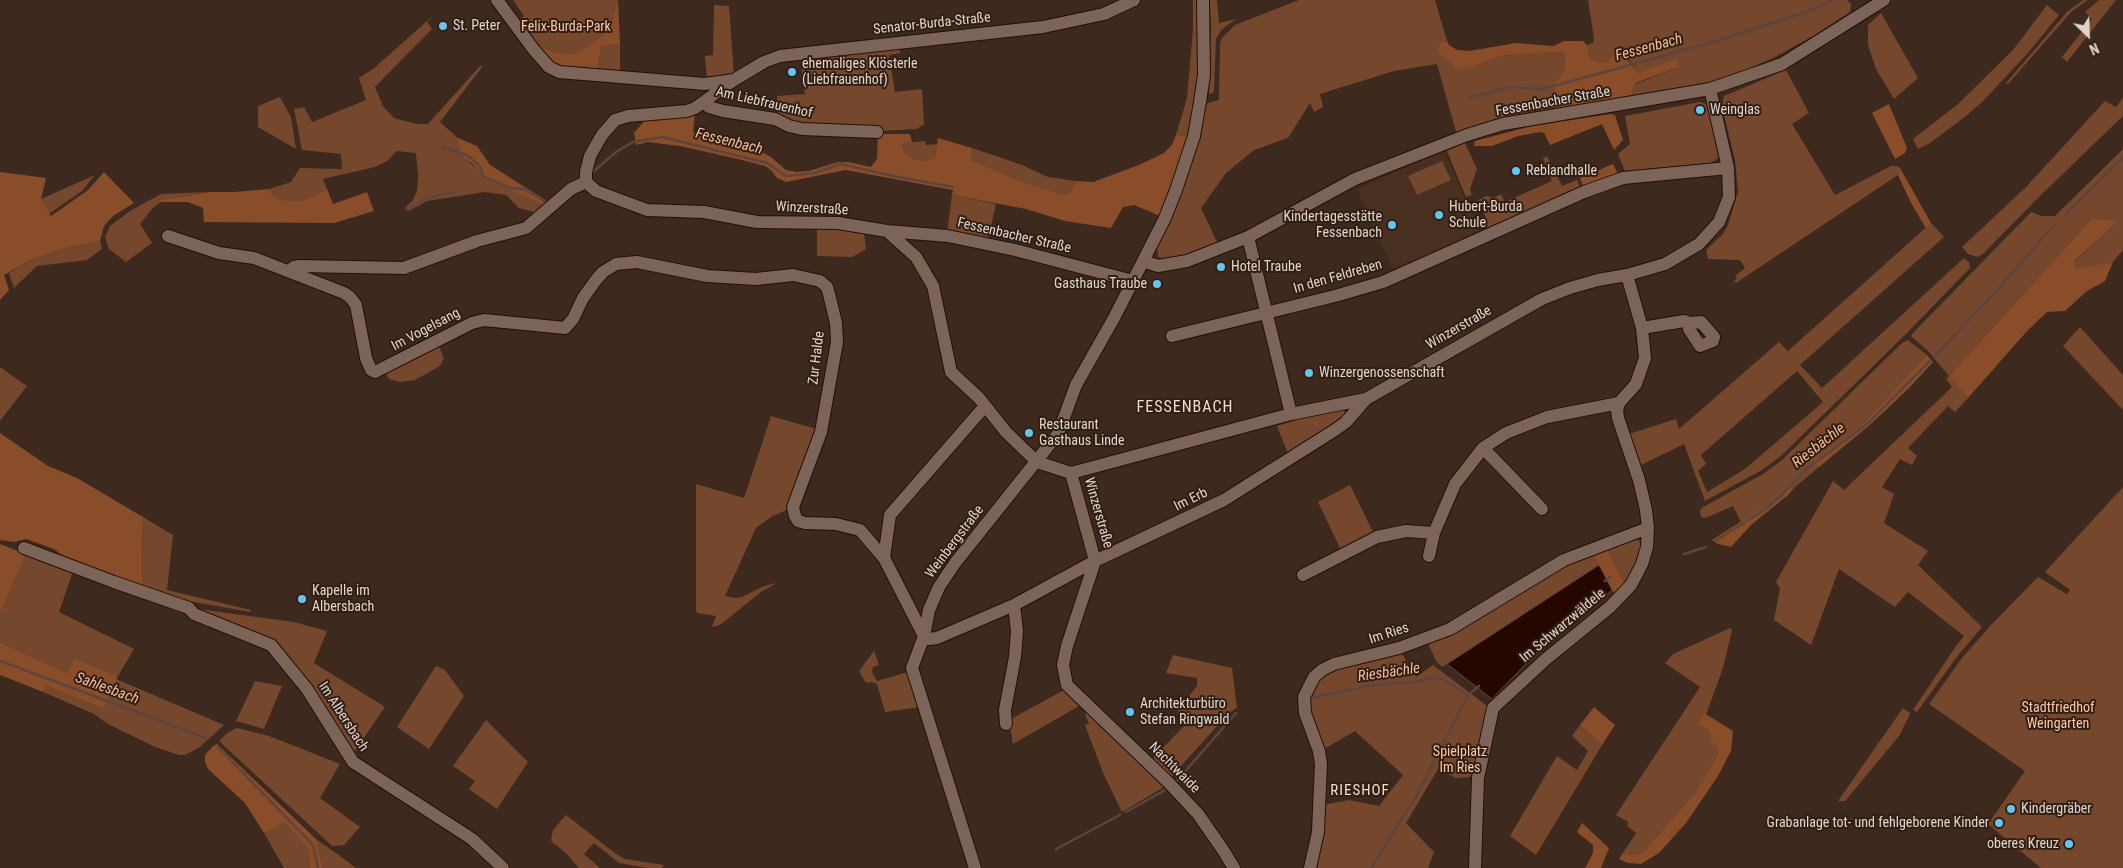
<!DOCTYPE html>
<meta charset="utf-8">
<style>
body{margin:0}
#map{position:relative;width:2123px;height:868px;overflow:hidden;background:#3d291e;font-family:"Roboto Condensed",sans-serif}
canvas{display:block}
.north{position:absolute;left:2063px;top:10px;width:50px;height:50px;-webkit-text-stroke:4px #321f14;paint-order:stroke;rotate:156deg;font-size:14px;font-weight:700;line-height:20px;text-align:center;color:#e1d4cd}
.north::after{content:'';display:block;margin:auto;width:18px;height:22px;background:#e1d4cd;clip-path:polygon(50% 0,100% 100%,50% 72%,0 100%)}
</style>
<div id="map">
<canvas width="2123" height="868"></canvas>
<div class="north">N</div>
</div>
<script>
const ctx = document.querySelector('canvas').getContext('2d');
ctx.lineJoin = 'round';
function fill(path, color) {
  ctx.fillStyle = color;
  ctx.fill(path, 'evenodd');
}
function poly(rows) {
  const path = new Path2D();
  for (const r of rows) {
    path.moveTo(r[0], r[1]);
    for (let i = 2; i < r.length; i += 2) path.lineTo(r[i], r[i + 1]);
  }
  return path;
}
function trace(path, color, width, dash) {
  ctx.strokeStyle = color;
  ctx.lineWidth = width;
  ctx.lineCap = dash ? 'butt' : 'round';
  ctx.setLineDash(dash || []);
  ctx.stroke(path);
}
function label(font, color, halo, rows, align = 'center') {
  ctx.font = font + ' "Roboto Condensed",sans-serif';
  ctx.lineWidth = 4;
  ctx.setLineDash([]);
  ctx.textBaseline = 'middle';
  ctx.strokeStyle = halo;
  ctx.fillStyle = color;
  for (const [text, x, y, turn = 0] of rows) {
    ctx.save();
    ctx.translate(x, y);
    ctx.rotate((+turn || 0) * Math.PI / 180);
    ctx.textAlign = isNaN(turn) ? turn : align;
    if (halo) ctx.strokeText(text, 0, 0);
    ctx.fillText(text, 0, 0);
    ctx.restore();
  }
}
fill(poly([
 [1444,151,1480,232,1393,270,1357,189]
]), '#492f20');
fill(poly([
 [513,0,618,0,609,30,589,46,572,54,553,52,532,42,516,22,524,16],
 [1193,0,1200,0,1201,62,1190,136,1176,135,1187,98,1193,29],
 [1209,0,1217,0,1219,23,1236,19,1221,30,1216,39,1214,90,1213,93,1209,94,1211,24],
 [1299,0,1435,0,1447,41,1440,43,1473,67,1499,56,1556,52,1564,53,1565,68,1553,101,1553,108,1501,118,1456,132,1437,64,1394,71,1320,94,1323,107,1314,112,1310,103,1288,138,1254,150,1226,173,1201,208,1218,244,1192,254,1162,260,1158,256,1157,248,1182,188,1201,136,1205,104,1219,100,1220,44,1222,38,1235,25],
 [1588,0,1847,0,1851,4,1850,12,1813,36,1773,58,1736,74,1697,86,1633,98,1632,91,1636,84,1679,67,1638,73,1626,56,1614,54,1606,63,1598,62,1590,57,1587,45,1593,43,1594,38],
 [2083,0,2088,0,2072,11,2008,84,2006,83,2067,12],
 [2099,0,2116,0,2067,62,2062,57,2092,19,2085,12],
 [714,5,729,6,734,76,707,80,705,56,713,55],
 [2047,5,2059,15,2027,54,1983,101,1966,116,1930,143,1918,149,1913,139,1958,104,2013,50],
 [1881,13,1918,78,1894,99,1876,69,1868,45,1868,25],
 [435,14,427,22,432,29,375,87,383,106,394,118,417,124,428,124,481,65,482,67,440,122,458,138,458,145,463,158,478,169,517,192,548,205,539,213,530,211,519,208,506,195,484,192,427,201,409,211,405,208,413,200,417,191,418,176,416,153,397,151,387,161,375,167,323,179,327,189,302,201,282,201,275,197,269,189,291,182,300,168,342,169,341,154,302,150,294,109,304,107,312,122,366,100,359,78,373,69],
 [620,44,620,74,598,71,601,46],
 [900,47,900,53,889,55,895,92,922,89,924,124,917,129,878,131,808,128,777,117,777,96,805,94,800,56],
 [1786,70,1809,113,1792,124,1835,195,1891,166,1897,166,1900,168,1898,175,1736,283,1734,281,1737,279,1735,276,1745,268,1740,260,1708,259,1706,250,1723,234,1728,225,1738,192,1735,160,1722,107,1724,96],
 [280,97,291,117,296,149,258,127,258,106],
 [2123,98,2123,116,2038,198,1984,253,1978,257,1968,254,1962,247,2026,187,2105,101,2116,107],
 [1700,102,1706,104,1710,111,1720,151,1718,158,1711,163,1625,171,1618,154,1630,144,1625,116],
 [925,141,926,145,937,144,935,157,924,161,914,159,905,153,902,143],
 [1465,143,1477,169,1470,189,1472,195,1466,197,1447,151],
 [972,148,1022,165,1048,177,1076,181,1070,192,1064,195,1024,182,971,160],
 [2123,149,2123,250,2113,262,2075,270,2075,262,2117,221,2092,218,1949,376,1968,398,1955,412,1948,406,1908,448,1917,456,1912,465,1900,459,1882,487,1894,494,1884,523,1928,551,1918,565,1982,627,1956,658,1917,712,1913,710,1956,646,1964,636,1908,592,1895,607,1839,569,1811,645,1774,620,1780,588,1776,582,1833,481,1844,490,1952,387,1946,379,1949,376,1928,351,1911,336,1913,333,2031,212,2042,216,2055,216],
 [1547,156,1562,186,1577,180,1580,187,1482,231,1486,218,1478,200,1487,196,1494,198,1501,194,1505,202,1552,181,1543,158],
 [1442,161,1451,180,1417,195,1408,176],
 [95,175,82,191,49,214,41,199],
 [207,192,161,200,161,202,153,208,140,224,152,243,126,262,109,249,105,237,110,226,130,211,161,194],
 [952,195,996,204,988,239,947,232],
 [1931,223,1944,237,1800,365,1822,388,1964,258,1969,262,1970,268,1905,335,1781,456,1762,470,1705,501,1684,444,1641,465,1629,434,1676,419,1679,429,1779,342,1788,351],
 [1797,371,1823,402,1745,469,1707,492,1698,471,1706,464,1701,455],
 [817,226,864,232,866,249,852,257,817,256],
 [100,241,102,249,87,260,37,266,14,288,9,273,31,260,66,248],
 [2080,327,2123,375,2123,410,2063,346],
 [1908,340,1927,355,1861,426,1814,461,1819,467,1794,488,1790,485,1775,500,1741,522,1733,506,1710,516,1704,518,1701,517,1700,510,1703,507,1763,474,1782,460,1902,343],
 [437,342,444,358,440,366,415,380,400,382,389,379,385,372],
 [0,367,27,386,0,421],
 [1336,408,1343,409,1346,415,1289,456,1277,426],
 [771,416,820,430,789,509,771,517,756,528,725,596,735,598,742,597,764,586,777,583,761,592,720,625,712,627,716,616,697,613,696,610,696,484,744,498],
 [1350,485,1374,534,1341,550,1318,502],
 [2123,487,2123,868,2041,868,1988,824,2025,771,1929,704,1962,658,1992,624,2038,577,2067,594,2070,590,2045,572],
 [143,517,173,535,167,590,251,610,250,612,166,597,142,589],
 [1630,540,1639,540,1641,547,1631,575,1624,583,1607,548],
 [1592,552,1599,565,1442,667,1436,661,1428,643,1536,580],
 [26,554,73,571,59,612,134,649,118,676,74,658,67,673,0,642,0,615],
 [198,609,294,622,327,631,314,663,385,707,352,755,272,643],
 [1730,628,1732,630,1723,668,1706,715,1704,714,1698,726,1701,726,1708,730,1711,738,1710,740,1718,748,1717,756,1697,792,1655,841,1645,851,1636,855,1622,854,1636,833,1627,826,1628,822,1616,815,1700,687,1665,663,1673,654],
 [874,651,879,665,873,667,872,672,877,681,908,672,920,707,885,712,877,684,872,682,866,683,859,671],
 [1401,652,1416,677,1433,665,1490,708,1470,777,1456,778,1438,769,1406,823,1434,852,1428,868,1311,868,1323,805,1349,800,1379,806,1403,775,1355,731,1324,749,1308,701,1314,686,1329,672,1348,664],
 [1173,655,1232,668,1237,708,1233,710,1220,723,1171,777,1152,759,1185,725,1177,712,1197,686,1197,678,1166,673],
 [436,666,445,670,464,696,429,749,397,727],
 [116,679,224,725,200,747,185,755,179,755,155,747,108,724,94,714,43,692,46,686,104,709],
 [255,681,282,686,264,729,236,721],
 [1064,690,1079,702,1079,706,1013,744,1009,720],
 [1903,708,1910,713,1909,716,1899,736,1845,801,1838,801],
 [1088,710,1166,786,1122,812,1104,775,1085,725,1089,724,1085,714],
 [486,720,528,762,497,809,469,789,475,781,453,766],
 [1580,725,1602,745,1536,855,1510,836,1557,756,1577,770,1588,751,1572,736],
 [237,728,269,736,340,764,320,798,360,827,344,845,332,846,219,741,227,733],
 [566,815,616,854,625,859,664,865,662,868,648,868,619,863,594,843,584,854,600,868,579,868,566,853,551,841,553,830],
 [285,821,308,849,310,868,284,868,264,833],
 [316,839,336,853,356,868,323,868]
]), '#75472d');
fill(poly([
 [618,0,620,44,601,46,598,71,560,66,550,60,532,42,553,52,572,54,589,46,609,30],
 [1447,41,1449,45,1457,50,1469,51,1516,43,1553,46,1564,41,1583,41,1587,45,1590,57,1598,62,1606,63,1614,54,1622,53,1638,73,1677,59,1679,67,1636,83,1632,91,1633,98,1621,102,1553,108,1556,82,1561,77,1565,68,1564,53,1556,52,1500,56,1473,67,1457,69,1438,52,1440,43],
 [1889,104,1907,148,1905,153,1895,159,1872,113],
 [695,112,693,132,761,152,771,157,786,170,796,172,809,171,838,162,848,162,871,167,877,159,878,134,910,134,912,142,902,144,905,153,914,159,924,161,935,157,938,138,972,148,971,160,1024,182,1064,195,1070,192,1076,181,1093,182,1139,165,1164,153,1172,145,1176,135,1190,136,1160,216,1134,205,1123,207,1111,228,1065,221,1026,209,952,195,953,190,846,170,786,182,777,178,771,170,765,166,738,159,680,146,648,142,636,145,634,133,646,119],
 [1611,114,1615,115,1623,140,1614,150,1602,124,1550,145,1544,133,1540,132,1518,136,1492,146,1474,146,1475,141,1532,126],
 [458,138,477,146,490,165,550,203,548,205,543,204,487,180,473,164,463,158,458,145],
 [1613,164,1618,174,1583,186,1580,178],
 [1900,168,1931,223,1926,228,1911,203,1898,175],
 [0,172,46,178,41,199,51,216,88,190,104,172,134,203,113,216,104,226,100,241,66,248,31,260,4,275,9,290,0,300],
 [269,189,275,197,283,201,302,201,327,189,333,204,367,192,374,211,334,223,204,222,203,208,188,202,161,202,160,200,209,192,234,192],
 [2092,218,2118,221,2075,261,2075,269,2113,262,2105,281,2087,291,2065,311,2047,312,2028,330,1968,398,1949,376],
 [1927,355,1933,362,1909,388,1871,424,1819,467,1813,461,1861,426],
 [0,433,48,466,77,478,143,517,142,589,75,565,54,549,26,539,14,542,0,540],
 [1790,485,1794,488,1788,495,1751,525,1731,547,1718,544,1712,540,1775,500],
 [0,544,26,554,0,615],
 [1607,548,1624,583,1614,593,1592,552],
 [0,642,67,673,74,658,118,676,104,709,46,686,43,692,0,675],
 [1594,707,1615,725,1602,745,1580,725],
 [1704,713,1733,731,1731,751,1718,776,1686,823,1659,853,1641,864,1628,863,1619,859,1622,854,1636,855,1645,851,1697,791,1717,756,1718,748,1709,740,1711,738,1708,730,1701,726,1697,726],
 [217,744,316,839,323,868,310,868,308,849,285,822,264,833,245,803,208,769,205,762,205,755,213,746],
 [1582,823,1609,848,1601,868,1585,868,1593,853,1593,845,1577,832]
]), '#8a4d29');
const water = poly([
 [1599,565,1612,590,1540,649,1492,699,1447,664,1599,565]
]);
fill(water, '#250700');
trace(water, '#5d443e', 1);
trace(poly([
 [1468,98,1509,87,1543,89,1720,40,1801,14,1832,1],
 [443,147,468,156,479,165,484,177,510,188,524,189,546,202],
 [593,172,616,152,633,142,662,137,767,163,786,176,814,173,841,164,893,176,953,187],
 [408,209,427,198,456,192],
 [2065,214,2123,158],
 [1934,357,1992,296,2054,225],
 [1715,541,1767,508,1784,493,1805,470,1866,425,1930,361],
 [1684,554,1706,547],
 [1605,581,1610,577],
 [0,661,206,738],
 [1310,698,1373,685,1415,682,1430,678,1443,679,1468,695],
 [218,747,313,845,318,868],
 [1175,783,1236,713],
 [1126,812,1165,790],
 [1056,849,1120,815],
 [1371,868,1417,795,1468,695,1479,686]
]), '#5d443e', 2.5);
const minor = poly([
 [497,0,534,50,549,67,559,72,705,84,734,80,764,62,780,56,1043,27,1104,14,1134,0],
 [734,80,695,108,687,111,628,116,615,120,602,135,590,156,586,172,586,182,596,191,647,210,704,212,757,222,838,223,887,231,948,236,1015,250,1133,281],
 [705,103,709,107,723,111,775,119,789,126,802,129,877,132],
 [887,231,916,257,933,286,951,372,979,398,1006,432,1037,462,1071,473,1291,414,1366,399,1542,299,1570,288,1598,280,1627,275,1665,264,1699,244,1719,222,1729,197,1728,168,1710,89],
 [168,236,219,253,254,258,344,293,350,297,356,305,366,358,371,370,375,372,472,323,484,320,565,328,573,319,583,298,596,280,603,272,616,264,637,262,707,276,756,279,793,275,820,281,827,287,829,294,836,323,837,342,821,432,793,507,795,516,798,521,805,523,836,524,860,530,884,558,924,636,929,639,937,638,1014,605,1095,561,1224,500,1335,430,1346,422,1366,399],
 [1248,237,1291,414],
 [1143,261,1158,266,1187,261,1248,237,1355,179,1467,135,1503,124,1710,89,1782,64,1884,0],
 [289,271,294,267,300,266,404,268,477,241,526,228,571,189,586,182],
 [1642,328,1684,321,1690,323,1701,322,1714,337,1713,341,1700,346,1689,329,1690,323],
 [1172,336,1335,296,1383,282,1584,192,1623,178,1728,168],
 [1483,448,1542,509],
 [1071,473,1095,561,1067,646,1063,665,1067,685,1169,783,1198,814,1223,850,1234,868],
 [24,548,114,582,189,608,194,614,271,645,307,689,353,762,472,839,503,868],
 [1429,556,1434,533,1455,484,1483,448,1506,433,1547,417,1619,403,1636,384,1645,358,1642,328,1627,275],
 [884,558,890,515,985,406],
 [1303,575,1377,537,1406,531,1434,533],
 [1006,724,1005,710,1015,657,1017,631,1014,605],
 [975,868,912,668,924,636,929,610,939,587,955,563,1058,434,1076,385,1114,318,1165,218,1176,190,1194,136,1200,102,1204,75,1203,0],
 [1310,868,1318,832,1321,764,1319,751,1305,713,1304,697,1314,677,1322,670,1334,664,1399,648,1450,629,1564,560,1648,528],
 [1475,868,1478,778,1493,708,1546,659,1610,607,1631,585,1642,564,1647,547,1648,528,1646,510,1639,480,1618,418,1617,410,1619,403]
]);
trace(minor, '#231107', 14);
trace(minor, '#7c6458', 12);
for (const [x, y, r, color] of [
 [443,26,5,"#65c5ef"],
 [792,72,5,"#65c5ef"],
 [1700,110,5,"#65c5ef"],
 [1516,171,5,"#65c5ef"],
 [1439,215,5,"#65c5ef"],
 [1392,225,5,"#65c5ef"],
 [1221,267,5,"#65c5ef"],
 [1157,284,5,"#65c5ef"],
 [1309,373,5,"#65c5ef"],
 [1029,433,5,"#65c5ef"],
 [302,599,5,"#65c5ef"],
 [1130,712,5,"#65c5ef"],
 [2011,809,5,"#65c5ef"],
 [1999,823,5,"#65c5ef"],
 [2069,844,5,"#65c5ef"]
]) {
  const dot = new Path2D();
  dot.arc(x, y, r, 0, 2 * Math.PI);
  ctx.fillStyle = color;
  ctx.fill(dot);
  trace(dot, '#321f14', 2);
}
label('14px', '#e1d4cd', '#321f14', [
 ["Senator-Burda-Straße",932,24,-6],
 ["Fessenbacher Straße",1553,102,-10],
 ["Am Liebfrauenhof",764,103,13],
 ["Winzerstraße",812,209,3],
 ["Fessenbacher Straße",1014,236,13],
 ["In den Feldreben",1338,277,-16],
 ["Winzerstraße",1459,328,-30],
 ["Im Vogelsang",426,330,-28],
 ["Zur Halde",817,358,-83],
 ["Im Erb",1191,500,-26],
 ["Winzerstraße",1098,513,74],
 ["Weinbergstraße",955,542,-53],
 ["Im Schwarzwäldele",1563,626,-40],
 ["Im Ries",1389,634,-18],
 ["Im Albersbach",343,717,57],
 ["Nachtwaide",1174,768,45]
]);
label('14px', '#e1d4cd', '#321f14', [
 ["St. Peter",453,26],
 ["ehemaliges Klösterle",802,64],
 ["(Liebfrauenhof)",802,80],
 ["Weinglas",1710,110],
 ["Reblandhalle",1526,171],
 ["Hubert-Burda",1449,207],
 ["Schule",1449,223],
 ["Kindertagesstätte",1382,217,"right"],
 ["Fessenbach",1382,233,"right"],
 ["Hotel Traube",1231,267],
 ["Gasthaus Traube",1147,284,"right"],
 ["Winzergenossenschaft",1319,373],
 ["Restaurant",1039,425],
 ["Gasthaus Linde",1039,441],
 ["Kapelle im",312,591],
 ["Albersbach",312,607],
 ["Architekturbüro",1140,704],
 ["Stefan Ringwald",1140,720],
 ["Kindergräber",2021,809],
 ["Grabanlage tot- und fehlgeborene Kinder",1989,823,"right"],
 ["oberes Kreuz",2059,844,"right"]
], 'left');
label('14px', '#ffc7a9', '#321f14', [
 ["Felix-Burda-Park",566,27],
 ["Stadtfriedhof",2058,708],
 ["Weingarten",2058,724],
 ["Spielplatz",1460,752],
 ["Im Ries",1460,768]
]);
label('italic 15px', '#f3bb9e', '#321f14', [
 ["Fessenbach",1649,48,-15],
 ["Fessenbach",729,142,14],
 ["Riesbächle",1819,446,-38],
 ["Riesbächle",1389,673,-8],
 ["Sahlesbach",107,689,20]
]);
ctx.letterSpacing = '1px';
label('15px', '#f4dacc', '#321f14', [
 ["RIESHOF",1360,791]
]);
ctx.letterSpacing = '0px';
ctx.letterSpacing = '1px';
label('16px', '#f4dacc', '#321f14', [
 ["FESSENBACH",1185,408]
]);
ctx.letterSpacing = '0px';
</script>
